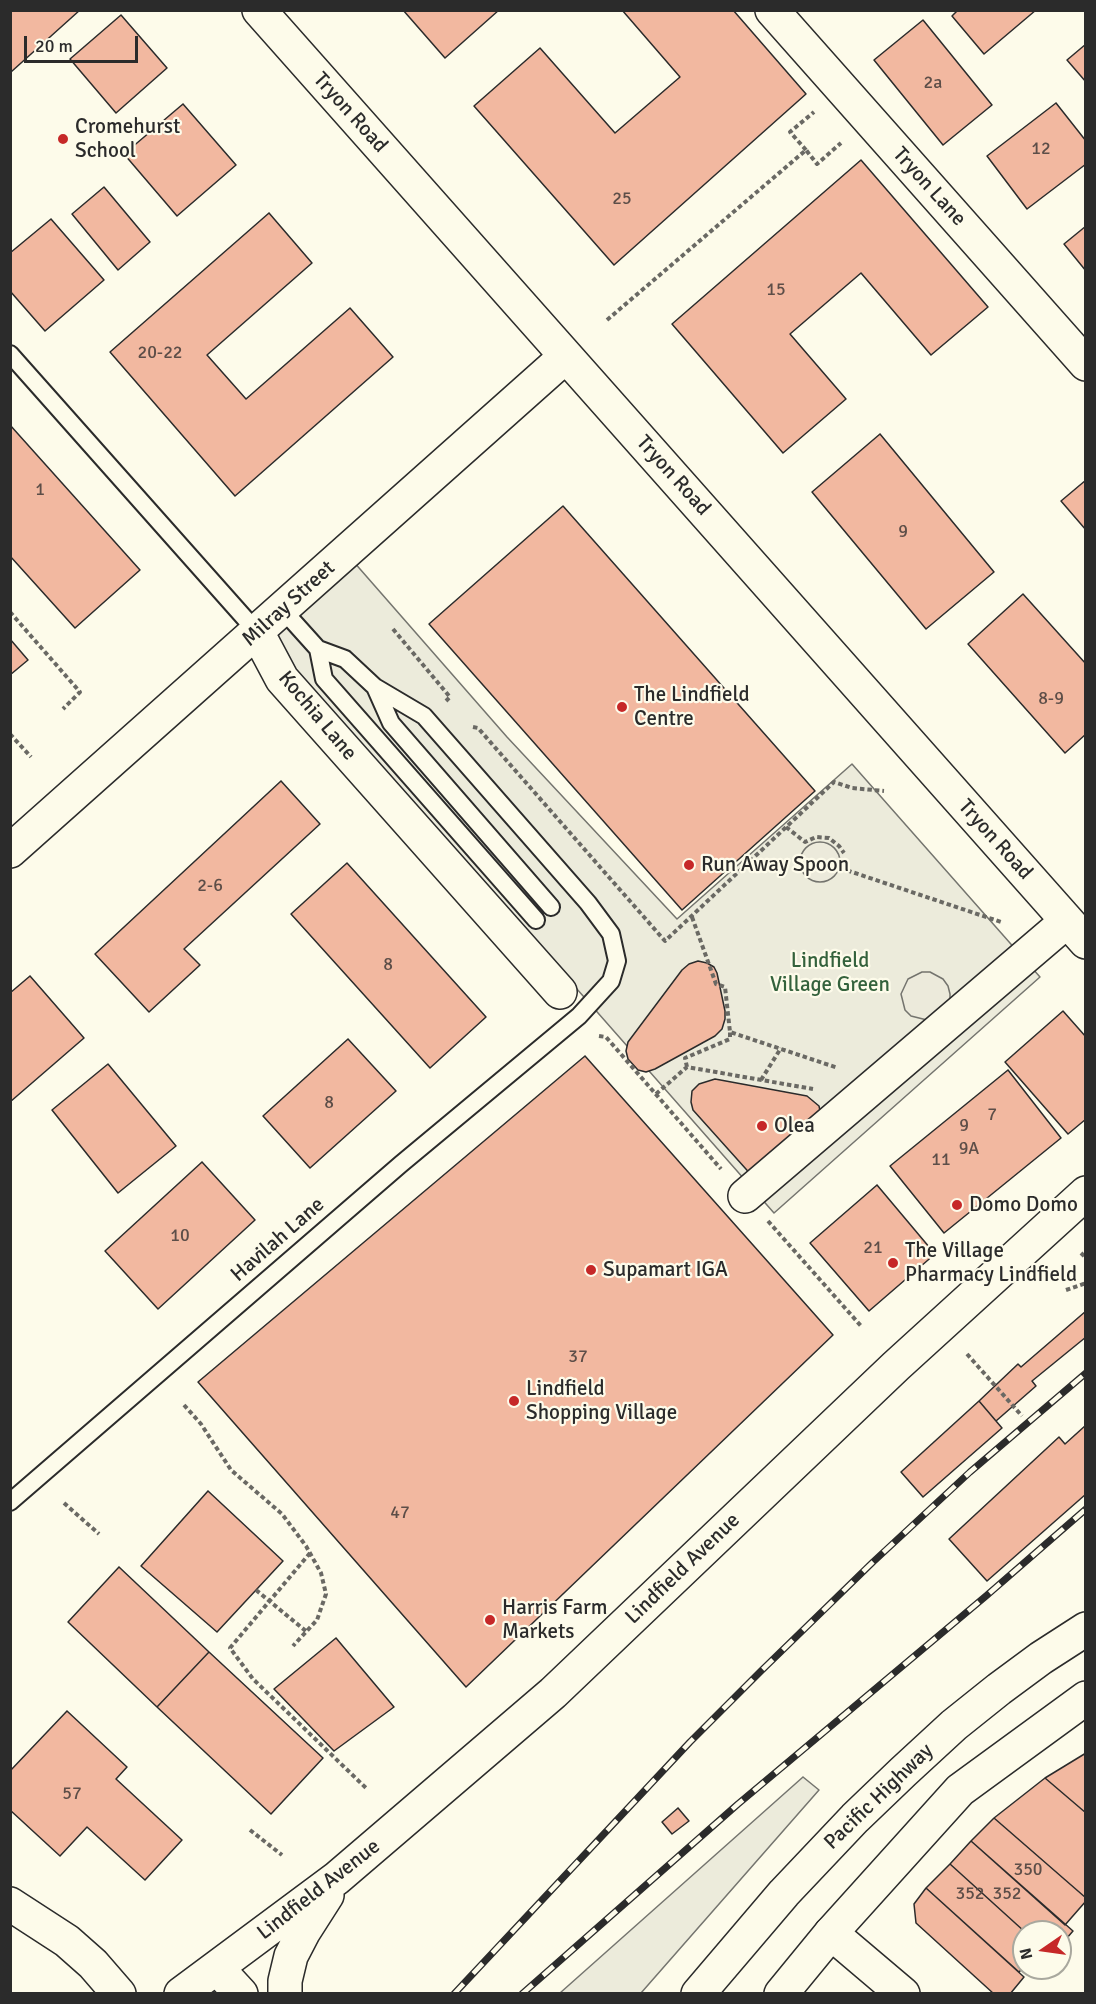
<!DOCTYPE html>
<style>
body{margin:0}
#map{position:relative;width:1096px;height:2004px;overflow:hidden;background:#fdfbea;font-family:Signika,sans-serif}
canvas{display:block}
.frame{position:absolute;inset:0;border:12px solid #2b2b2b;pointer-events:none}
.north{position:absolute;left:1012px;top:1920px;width:60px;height:60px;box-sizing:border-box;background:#fdfbea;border:2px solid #a9a89e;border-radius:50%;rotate:257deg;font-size:16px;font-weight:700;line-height:24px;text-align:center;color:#2b2b2b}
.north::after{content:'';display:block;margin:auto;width:21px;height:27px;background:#c62828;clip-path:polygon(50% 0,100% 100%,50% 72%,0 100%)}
.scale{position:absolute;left:24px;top:36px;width:114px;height:27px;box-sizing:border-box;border:3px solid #2b2b2b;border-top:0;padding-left:8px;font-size:18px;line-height:21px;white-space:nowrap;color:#2b2b2b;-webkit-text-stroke:4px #fdfbea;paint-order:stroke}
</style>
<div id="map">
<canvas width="1096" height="2004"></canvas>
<div class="frame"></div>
<div class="north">N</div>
<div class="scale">20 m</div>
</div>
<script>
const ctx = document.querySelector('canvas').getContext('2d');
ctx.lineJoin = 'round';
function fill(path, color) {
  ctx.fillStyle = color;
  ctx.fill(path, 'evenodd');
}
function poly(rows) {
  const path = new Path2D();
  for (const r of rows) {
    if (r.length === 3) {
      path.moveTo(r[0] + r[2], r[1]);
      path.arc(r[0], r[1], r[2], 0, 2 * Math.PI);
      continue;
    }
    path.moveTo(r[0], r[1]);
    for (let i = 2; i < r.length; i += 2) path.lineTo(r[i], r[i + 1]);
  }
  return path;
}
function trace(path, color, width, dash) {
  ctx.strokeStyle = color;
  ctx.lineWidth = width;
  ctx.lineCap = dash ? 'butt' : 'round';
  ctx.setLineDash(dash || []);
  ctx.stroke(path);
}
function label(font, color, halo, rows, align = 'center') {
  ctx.font = font + ' Signika,sans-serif';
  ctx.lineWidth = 4.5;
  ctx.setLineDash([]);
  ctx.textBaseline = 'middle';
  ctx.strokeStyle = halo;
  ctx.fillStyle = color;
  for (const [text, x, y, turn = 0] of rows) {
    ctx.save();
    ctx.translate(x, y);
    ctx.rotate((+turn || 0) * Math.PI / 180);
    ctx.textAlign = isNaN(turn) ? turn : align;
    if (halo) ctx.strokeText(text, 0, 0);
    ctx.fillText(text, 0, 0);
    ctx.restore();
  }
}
const green = poly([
 [346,553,507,737,677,919,852,764,1040,977,774,1213,525,930,257,632,346,553],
 [803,1777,819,1790,641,1993,560,1993,803,1777]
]);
fill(green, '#ecebdb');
trace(green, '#74746e', 1.5);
const parking = poly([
 [820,862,20],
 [922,972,930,972,943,979,948,986,950,994,950,1002,927,1020,911,1016,905,1010,901,994,908,979,922,972]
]);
fill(parking, '#eceadb');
trace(parking, '#74746e', 1.5);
const building = poly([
 [10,10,80,10,11,72,10,10],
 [403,10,499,10,445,58,403,10],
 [622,10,733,10,806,94,614,265,474,106,540,48,615,133,680,77,622,10],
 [958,10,1036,10,984,54,952,16,958,10],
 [121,15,167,68,116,113,70,59,121,15],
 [923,20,992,105,943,145,874,60,923,20],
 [1086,44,1086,82,1067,60,1086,44],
 [1056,103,1086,141,1086,164,1027,209,987,156,1056,103],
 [183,104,236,165,177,216,124,154,183,104],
 [861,160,988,307,931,355,861,273,790,334,846,399,783,453,672,324,861,160],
 [104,187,150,242,118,270,72,214,104,187],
 [269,213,312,263,207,355,246,399,350,308,393,357,235,496,110,352,269,213],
 [51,219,104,280,45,331,10,291,10,253,51,219],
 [1086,226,1086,271,1064,244,1086,226],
 [10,425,140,570,75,628,10,556,10,425],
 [880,434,994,572,926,629,812,492,880,434],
 [1086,480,1086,530,1061,501,1086,480],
 [563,506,815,791,682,910,429,624,563,506],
 [1023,594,1086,664,1086,734,1065,753,968,644,1023,594],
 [10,639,28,660,10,675,10,639],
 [281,781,320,824,184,949,200,965,149,1012,95,954,281,781],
 [347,863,486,1017,430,1068,291,914,347,863],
 [698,961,707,963,714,967,717,973,725,1011,725,1019,722,1029,715,1036,655,1069,646,1072,638,1070,628,1059,626,1051,628,1042,682,970,689,964,698,961],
 [30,976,84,1038,10,1102,10,993,30,976],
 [1063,1011,1086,1037,1086,1119,1068,1134,1005,1062,1063,1011],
 [348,1039,396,1091,310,1168,263,1116,348,1039],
 [585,1056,833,1335,466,1687,198,1382,585,1056],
 [108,1064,176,1146,118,1193,52,1110,108,1064],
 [1008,1070,1061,1138,944,1233,890,1166,1008,1070],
 [715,1079,807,1096,819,1106,821,1115,754,1178,693,1110,691,1102,692,1091,699,1084,715,1079],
 [202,1162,255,1220,158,1309,105,1251,202,1162],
 [877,1185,935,1254,869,1311,810,1243,877,1185],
 [1086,1311,1086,1337,1032,1381,1036,1386,996,1421,979,1401,1018,1364,1021,1367,1086,1311],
 [979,1401,1002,1428,923,1497,901,1472,979,1401],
 [1086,1425,1086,1494,987,1581,949,1539,1059,1437,1065,1444,1086,1425],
 [208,1491,283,1561,217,1632,141,1566,208,1491],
 [119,1567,209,1652,157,1707,68,1622,119,1567],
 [336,1638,394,1707,334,1751,274,1689,336,1638],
 [209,1652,323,1758,271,1814,157,1707,209,1652],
 [67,1711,127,1767,116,1779,182,1840,145,1880,87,1827,60,1856,10,1810,10,1771,67,1711],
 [1086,1753,1086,1813,1045,1778,1086,1753],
 [1045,1778,1086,1813,1086,1898,994,1818,1045,1778],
 [678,1808,689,1821,672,1834,662,1822,678,1808],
 [994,1818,1086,1898,1086,1901,1065,1925,971,1841,994,1818],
 [971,1841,1073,1931,1060,1946,1060,1932,1025,1932,950,1864,971,1841],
 [950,1864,1025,1932,1024,1967,1019,1972,926,1888,950,1864],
 [926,1888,1024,1977,1010,1994,994,1994,916,1923,914,1904,926,1888]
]);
fill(building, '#f2b8a0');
trace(building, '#2b2b2b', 1.5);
const lane = poly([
 [10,354,257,632],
 [318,649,324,679,536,920],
 [375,687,391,723,551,907],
 [10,1502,401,1164,579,1016,611,981,617,961,611,934,588,903,424,716,375,687,345,659,318,649,282,609]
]);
const street = poly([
 [259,10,1086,942],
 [772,10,1086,364],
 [257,632,282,679,560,992],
 [10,851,566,356],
 [745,1196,1067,921],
 [10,1904,67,1941,93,1964,119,1994],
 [831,1933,903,1994]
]);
const secondary = poly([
 [217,1968,241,1994],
 [181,1994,337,1878,553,1693,896,1366,1086,1193],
 [285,1994,285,1981,291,1956,304,1931,327,1895]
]);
const highway = poly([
 [698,1994,784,1893,855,1818,903,1772,954,1725,999,1689,1041,1658,1086,1629],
 [781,1994,831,1933,960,1790,1086,1698]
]);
trace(lane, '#2b2b2b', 20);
trace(street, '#2b2b2b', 36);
trace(secondary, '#2b2b2b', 36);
trace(highway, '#2b2b2b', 36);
trace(poly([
 [806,150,790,132,814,112],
 [607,320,806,150,817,164,841,143],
 [10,612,80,692,63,709],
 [393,629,450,697,446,701],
 [473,727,478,728,665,941,834,782,852,788,884,791],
 [10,734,31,757],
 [786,827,805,842,816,837,829,838,839,846,844,853],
 [840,868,1001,922],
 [692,917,716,984,725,987,730,1032,838,1068],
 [599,1036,606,1037,721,1169],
 [687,1067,685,1058,730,1039,730,1032],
 [761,1080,781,1048],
 [656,1094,687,1067,813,1089],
 [768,1221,861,1326],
 [1081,1253,1086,1258],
 [1066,1290,1086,1283],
 [967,1354,1022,1416],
 [184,1405,201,1424,231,1470,282,1514,306,1546,321,1573,326,1594,317,1620,293,1646],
 [64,1503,99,1534],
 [310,1553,230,1648,253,1679,366,1788],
 [256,1590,307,1632],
 [250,1830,282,1855]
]), '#6a6964', 4, [4.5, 3]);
trace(lane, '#fdfbea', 16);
trace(street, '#fdfbea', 33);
trace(secondary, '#fdfbea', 33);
trace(highway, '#fdfbea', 33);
const rail = poly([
 [454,1994,690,1742,761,1671,873,1562,970,1472,1086,1373],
 [522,1994,738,1804,986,1596,1086,1509]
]);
trace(rail, '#2b2b2b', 7);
trace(rail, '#fdfbea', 4.5, [14]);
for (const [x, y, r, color] of [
 [63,139,6,"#c62828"],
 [622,707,6,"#c62828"],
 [689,865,6,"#c62828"],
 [762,1126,6,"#c62828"],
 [957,1205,6,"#c62828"],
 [893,1263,6,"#c62828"],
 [591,1270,6,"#c62828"],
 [514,1401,6,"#c62828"],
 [490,1620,6,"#c62828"]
]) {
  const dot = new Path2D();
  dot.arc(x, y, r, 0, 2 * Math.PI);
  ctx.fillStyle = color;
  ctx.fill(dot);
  trace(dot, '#fdfbea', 2);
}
label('18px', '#5d4e48', null, [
 ["2a",933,83],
 ["12",1041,149],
 ["25",622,199],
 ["15",776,290],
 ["20-22",160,353],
 ["1",40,490],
 ["9",903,532],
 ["8-9",1051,699],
 ["2-6",210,886],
 ["8",388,965],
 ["8",329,1103],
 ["7",992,1115],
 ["9",964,1126],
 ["9A",969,1149],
 ["11",941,1160],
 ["10",180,1236],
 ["21",873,1248],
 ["37",578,1357],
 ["47",400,1513],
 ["57",72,1794],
 ["350",1028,1870],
 ["352",970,1894],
 ["352",1007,1894]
]);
label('21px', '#2b2b2b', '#fdfbea', [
 ["Tryon Road",350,113,48],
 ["Tryon Lane",929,187,48],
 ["Tryon Road",673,476,48],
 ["Milray Street",289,604,-42],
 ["Kochia Lane",317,716,50],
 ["Tryon Road",995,840,48],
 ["Havilah Lane",278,1240,-41],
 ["Lindfield Avenue",683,1569,-44],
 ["Pacific Highway",879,1797,-44],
 ["Lindfield Avenue",319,1890,-38]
]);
label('21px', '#2b2b2b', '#fdfbea', [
 ["Cromehurst",75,127],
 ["School",75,151],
 ["The Lindfield",634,695],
 ["Centre",634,719],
 ["Run Away Spoon",701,865],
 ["Olea",774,1126],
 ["Domo Domo",969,1205],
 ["The Village",905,1251],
 ["Pharmacy Lindfield",905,1275],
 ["Supamart IGA",603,1270],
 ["Lindfield",526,1389],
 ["Shopping Village",526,1413],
 ["Harris Farm",502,1608],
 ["Markets",502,1632]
], 'left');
label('21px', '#34623c', '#fdfbea', [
 ["Lindfield",830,961],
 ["Village Green",830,985]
]);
</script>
